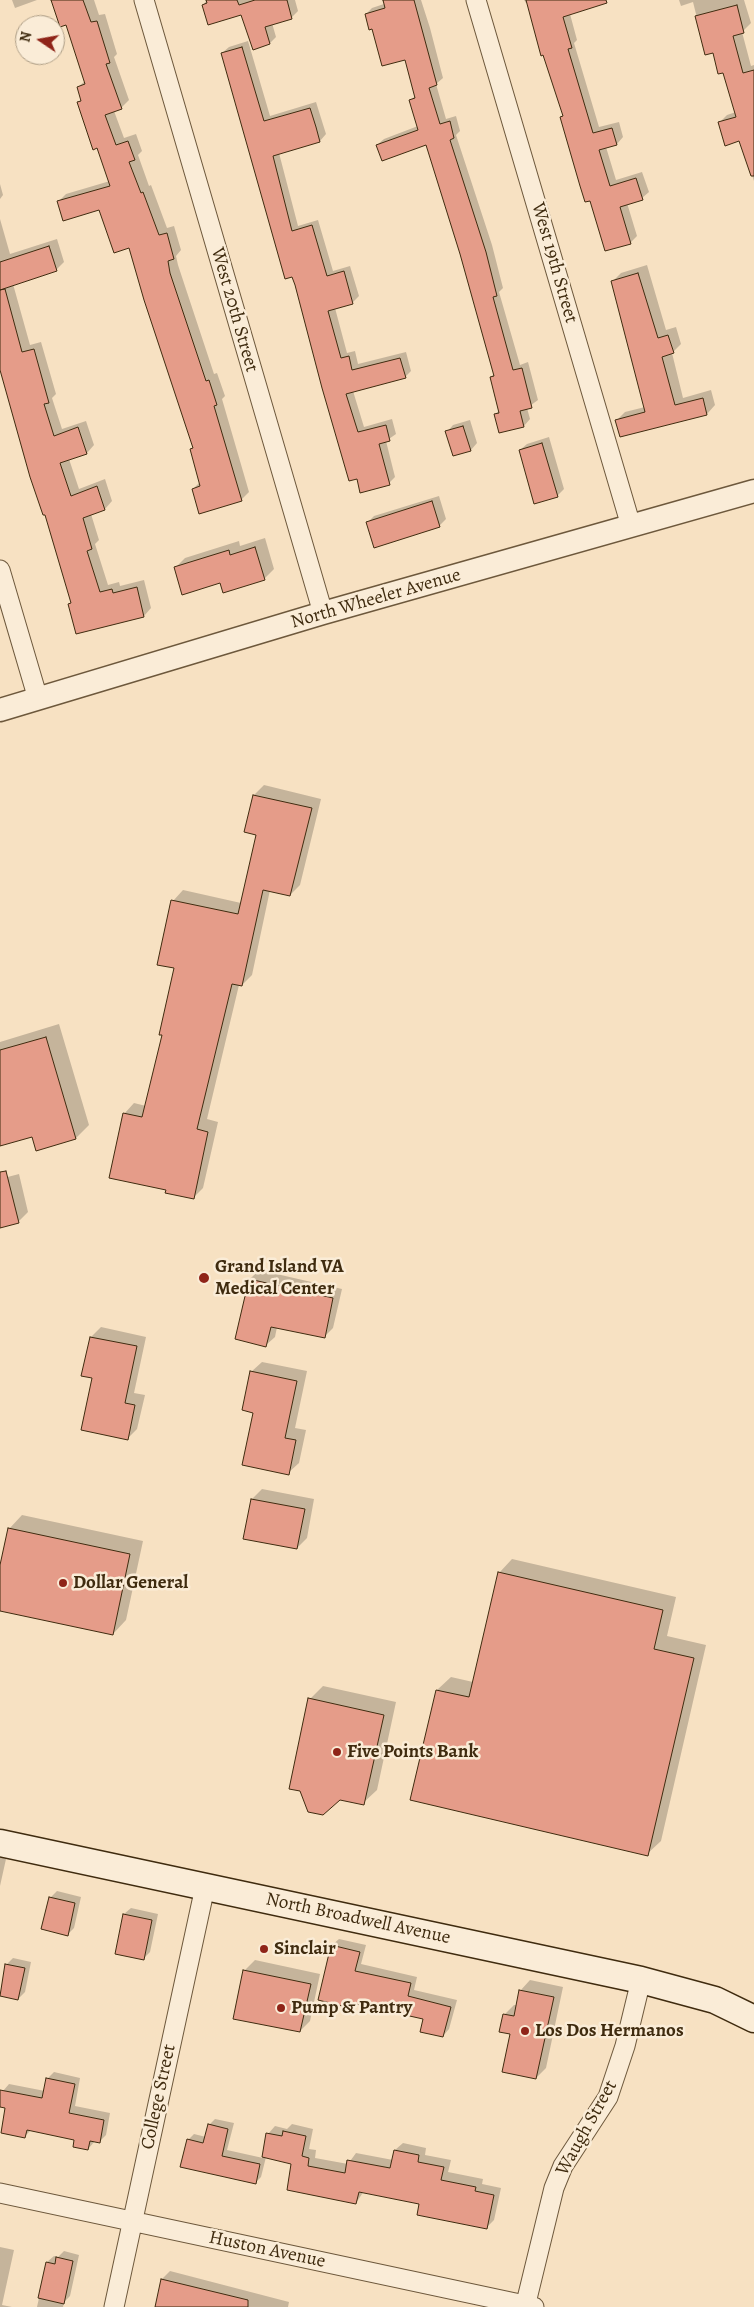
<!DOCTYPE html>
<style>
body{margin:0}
#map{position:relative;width:754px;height:2307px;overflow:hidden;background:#f7e1c2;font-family:Alegreya,serif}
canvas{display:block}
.north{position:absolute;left:15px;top:15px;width:50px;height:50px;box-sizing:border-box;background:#faecd7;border:1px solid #af9f87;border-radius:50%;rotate:282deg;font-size:14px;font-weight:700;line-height:20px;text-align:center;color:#3f2b0f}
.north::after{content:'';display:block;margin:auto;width:18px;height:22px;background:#8f2418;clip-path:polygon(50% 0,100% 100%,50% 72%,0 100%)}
</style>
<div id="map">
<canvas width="754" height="2307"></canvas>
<div class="north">N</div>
</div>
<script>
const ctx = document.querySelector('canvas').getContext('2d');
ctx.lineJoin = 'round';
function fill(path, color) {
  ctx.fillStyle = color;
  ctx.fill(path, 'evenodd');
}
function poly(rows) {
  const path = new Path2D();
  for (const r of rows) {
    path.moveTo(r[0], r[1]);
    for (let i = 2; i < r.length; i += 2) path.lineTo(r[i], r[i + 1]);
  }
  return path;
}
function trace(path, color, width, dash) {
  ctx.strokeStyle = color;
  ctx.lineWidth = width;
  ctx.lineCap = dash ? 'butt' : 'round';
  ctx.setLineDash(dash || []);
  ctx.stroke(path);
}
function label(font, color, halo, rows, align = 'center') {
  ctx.font = font + ' Alegreya,serif';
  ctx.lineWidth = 5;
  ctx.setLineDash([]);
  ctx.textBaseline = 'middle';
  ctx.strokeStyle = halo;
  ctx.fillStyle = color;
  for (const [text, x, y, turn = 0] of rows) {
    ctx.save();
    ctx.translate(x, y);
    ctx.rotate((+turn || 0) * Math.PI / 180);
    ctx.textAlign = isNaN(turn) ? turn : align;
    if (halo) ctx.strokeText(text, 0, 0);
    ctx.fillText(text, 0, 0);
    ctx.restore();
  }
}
fill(poly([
 [12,0,37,0,15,8],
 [53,0,94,0,99,15,105,14,117,54,114,57,129,100,121,108,114,111,124,138,136,134,142,151,138,155,149,186,151,185,167,228,174,226,181,250,176,256,178,265,214,374,217,373,225,396,222,399,249,492,241,500,193,489,200,482,191,449,194,447,130,246,100,209,58,202,66,194,110,181,79,102,82,99,78,87,85,81,66,23],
 [207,0,295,0,298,11,291,18,272,23,276,37,270,43,242,14,203,5],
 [382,0,421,0,430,28,443,78,436,84,446,119,456,116,460,131,456,135,492,245,503,288,499,292,520,365,528,362,538,400,527,408,530,419,524,426,500,432,495,414,500,410,491,377,494,374,462,254,427,144,377,145,384,139,418,126,411,100,416,95,406,59,373,28,366,14,372,8,384,4],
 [524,0,605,0,570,14,577,40,574,43,599,127,619,122,623,137,617,144,606,147,616,180,642,172,649,192,642,198,627,203,637,236,630,243,591,199,562,117,564,115,528,2,526,3],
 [679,0,744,0,751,23,742,32,751,66,754,65,754,181,740,140,719,123,727,115,736,112,724,71,714,51,706,54,693,2,681,6],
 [248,41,270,116,316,102,326,134,320,141,279,153,298,226,318,220,333,271,350,266,359,296,352,303,335,308,347,353,355,351,358,364,406,352,411,371,405,377,353,391,364,427,392,419,396,434,386,441,395,477,389,483,361,491,222,53,229,47],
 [0,184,3,195,0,199],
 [0,219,10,254,57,239,64,262,56,270,13,284,30,345,41,342,56,394,52,398,62,429,86,421,94,445,87,453,69,459,79,489,105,479,112,501,105,509,91,514,99,540,95,544,108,585,119,582,120,586,144,580,151,608,144,616,70,604,72,602,0,366],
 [647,265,666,330,676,327,681,344,672,353,683,398,711,390,715,405,707,414,621,436,617,420,625,412,645,407,612,282,621,273],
 [470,420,477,443,471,450,454,455,447,432,453,425],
 [549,437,564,489,557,496,520,450,527,444],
 [439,496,446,519,439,526,368,522,374,516],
 [265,538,274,569,264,579,220,581,175,568,185,558,239,541,240,546],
 [264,785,321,799,300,885,290,895,270,890,252,975,242,985,239,985,207,1119,218,1122,203,1188,193,1198,168,1190,124,1114,134,1103,146,1106,163,1034,175,967,173,901,183,890,241,903,257,834,254,795],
 [59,1024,89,1125,76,1138,0,1135,0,1042],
 [19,1174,28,1212,18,1222,0,1227,0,1179],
 [259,1270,342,1289,333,1328,324,1337,277,1327,275,1337,266,1345,236,1338,250,1279],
 [101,1327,146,1337,134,1393,145,1395,137,1429,127,1439,93,1377,91,1337],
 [262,1362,307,1371,295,1428,306,1430,299,1463,288,1473,254,1412,251,1372],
 [262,1489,314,1499,307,1538,297,1548,252,1499],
 [22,1515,143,1541,126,1620,113,1634,0,1610,0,1571,9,1529],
 [512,1559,676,1597,667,1636,706,1645,661,1841,647,1854,412,1799,437,1690,451,1677,473,1682,499,1573],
 [323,1686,396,1702,377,1790,363,1803,310,1699],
 [0,1857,6,1859,0,1886],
 [57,1891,81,1897,74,1928,67,1935,50,1898],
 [131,1908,158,1914,150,1952,143,1959,124,1914],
 [339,1939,366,1945,361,1964,417,1977,414,1990,457,2000,449,2029,443,2036,424,2018,350,2001,346,2005,332,1945],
 [13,1958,31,1962,25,1992,18,1999,0,1995,6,1965],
 [255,1960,320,1974,310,2021,300,2031,244,1971],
 [530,1980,563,1987,546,2068,536,2078,511,2033,504,2015,514,2005,517,2005,520,1991],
 [54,2072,80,2078,75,2106,110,2113,106,2135,99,2142,95,2141,88,2149,76,2139,31,2130,25,2136,7,2107,0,2106,3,2091,9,2084,45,2091,47,2079],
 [215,2119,234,2123,227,2150,263,2158,268,2134,275,2126,287,2129,292,2124,313,2129,309,2149,316,2150,315,2158,348,2164,356,2153,393,2160,395,2150,403,2143,426,2148,425,2155,451,2160,448,2172,483,2179,482,2184,501,2188,494,2220,487,2227,421,2203,364,2191,356,2203,293,2163,266,2157,261,2177,255,2183,188,2140,194,2134,206,2137,209,2125],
 [0,2247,14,2250,2,2305,12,2307,0,2307],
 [64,2251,79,2255,70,2296,64,2302,63,2307,37,2307,47,2262,54,2256,58,2257],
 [170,2271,289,2302,288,2307,156,2307,162,2279]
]), '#0003');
const building = poly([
 [51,0,83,0,91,22,97,21,110,63,106,64,122,109,105,115,116,145,128,141,135,160,129,162,141,193,143,192,159,235,167,233,174,259,168,261,170,273,206,381,209,380,217,405,214,406,242,501,199,514,192,489,200,486,190,449,193,448,144,300,129,248,114,253,99,210,63,221,57,201,110,186,97,148,93,150,77,102,81,101,77,87,85,84,66,25,60,27,51,0],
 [206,0,237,0,239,5,255,0,287,0,292,19,265,27,270,44,253,50,241,15,208,25,202,5,207,3,206,0],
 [383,0,414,0,437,85,429,88,440,124,450,121,454,138,450,140,486,252,497,296,493,297,513,370,522,368,532,408,520,411,524,427,499,433,494,414,499,413,490,377,494,376,460,254,426,145,382,161,376,145,418,130,409,100,415,98,405,60,382,66,372,29,369,30,365,14,385,8,383,0],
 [526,0,606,0,607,3,563,17,572,48,568,49,593,133,612,128,617,145,599,150,610,186,636,178,643,200,620,207,631,244,605,251,590,201,585,202,580,186,560,117,563,116,543,55,541,56,526,0],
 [737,5,744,33,733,36,743,73,754,70,754,176,751,176,739,141,725,146,718,122,736,117,723,73,718,74,713,53,705,55,695,16,737,5],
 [242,47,264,121,310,108,316,127,320,142,273,156,292,231,312,225,327,276,344,271,353,304,328,311,341,358,349,356,352,370,400,358,406,378,346,394,358,432,386,425,390,441,379,444,390,485,360,493,357,479,349,481,322,388,295,285,292,277,285,279,221,53,242,47],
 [49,246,57,271,0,290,0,262,49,246],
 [638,273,658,338,668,335,674,353,662,357,675,405,703,398,707,415,620,437,615,420,645,412,611,281,638,273],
 [5,289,22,352,34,349,49,403,44,404,54,436,78,427,87,454,60,463,71,496,97,486,105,510,83,518,92,549,87,551,100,592,112,589,113,593,137,587,144,617,76,634,68,604,71,603,45,515,43,515,30,477,0,370,0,290,5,289],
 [463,426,471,451,453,456,445,431,463,426],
 [542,443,558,497,534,504,519,450,542,443],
 [432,501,440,527,374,548,366,522,432,501],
 [255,547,265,580,223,593,220,583,182,595,174,567,229,550,230,555,255,547],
 [253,795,312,808,290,896,263,890,242,986,232,984,197,1129,208,1132,194,1199,165,1193,166,1190,109,1178,123,1113,142,1117,162,1035,159,1035,174,968,157,965,171,900,238,914,256,835,244,832,253,795],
 [46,1037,76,1139,36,1151,32,1137,0,1146,0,1050,46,1037],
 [6,1171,19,1223,0,1228,0,1172,6,1171],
 [249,1279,333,1298,325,1338,271,1327,266,1347,235,1339,249,1279],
 [90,1337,137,1346,125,1403,135,1405,128,1440,81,1430,92,1378,81,1376,90,1337],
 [250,1371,297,1381,285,1438,296,1440,289,1475,242,1465,253,1413,242,1410,250,1371],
 [251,1499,305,1509,297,1549,243,1539,251,1499],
 [8,1528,130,1554,113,1635,0,1611,0,1565,8,1528],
 [498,1572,663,1610,654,1649,694,1658,648,1856,410,1800,436,1690,469,1697,498,1572],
 [308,1698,384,1715,364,1805,340,1800,323,1815,308,1812,300,1791,289,1789,308,1698],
 [49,1897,75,1903,68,1936,41,1929,49,1897],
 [123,1914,152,1920,144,1960,115,1954,123,1914],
 [331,1945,360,1952,355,1971,411,1983,408,1996,451,2007,443,2037,420,2032,423,2019,347,2002,346,2007,318,2000,331,1945],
 [5,1964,25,1968,18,2000,0,1996,5,1964],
 [243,1970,311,1984,300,2032,233,2019,243,1970],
 [519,1990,554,1997,536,2079,502,2072,510,2034,499,2032,503,2014,514,2016,519,1990],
 [46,2078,75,2084,69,2113,104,2120,100,2143,90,2141,88,2150,73,2147,74,2140,27,2130,25,2138,1,2133,5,2108,0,2107,0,2090,42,2098,46,2078],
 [208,2124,228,2129,222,2156,260,2164,256,2184,180,2167,187,2139,203,2143,208,2124],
 [283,2131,306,2136,302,2156,309,2158,308,2166,345,2173,347,2160,390,2168,394,2150,419,2155,418,2162,444,2167,441,2180,476,2187,475,2191,494,2195,487,2229,417,2215,419,2204,359,2192,356,2204,287,2190,291,2164,262,2157,266,2133,282,2136,283,2131],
 [56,2257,73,2261,64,2304,38,2298,46,2262,55,2264,56,2257],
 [161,2279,248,2300,248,2307,155,2307,161,2279]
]);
fill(building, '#e59c89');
trace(building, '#3f2b0f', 1);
const minor = poly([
 [144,0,323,613],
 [476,0,631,526],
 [0,570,38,699],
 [0,2193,534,2307],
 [114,2307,205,1887],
 [525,2307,554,2188,563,2166,608,2097,625,2046,641,1980]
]);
const tertiary = poly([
 [0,710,323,613,754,491]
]);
const secondary = poly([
 [0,1843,641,1980,715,2000,754,2019]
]);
trace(minor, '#6d583c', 21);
trace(tertiary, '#6d583c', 25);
trace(secondary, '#3f2b0f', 29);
trace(minor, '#faecd7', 19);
trace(tertiary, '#faecd7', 22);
trace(secondary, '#faecd7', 26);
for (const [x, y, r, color] of [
 [204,1278,6,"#8f2418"],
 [63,1583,5,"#8f2418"],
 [337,1752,5,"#8f2418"],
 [264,1949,5,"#8f2418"],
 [281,2008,5,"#8f2418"],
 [525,2031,5,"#8f2418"]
]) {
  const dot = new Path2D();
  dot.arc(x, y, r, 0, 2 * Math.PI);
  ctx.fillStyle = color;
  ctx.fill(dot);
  trace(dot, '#faecd7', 2);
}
label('19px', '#3f2b0f', '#faecd7', [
 ["West 19th Street",554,263,74],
 ["West 20th Street",234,310,74],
 ["North Wheeler Avenue",376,599,-16],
 ["North Broadwell Avenue",358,1919,12],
 ["College Street",159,2097,-78],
 ["Waugh Street",587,2128,-61],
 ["Huston Avenue",267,2250,12]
]);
label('bold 19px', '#3f2b0f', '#faecd7', [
 ["Grand Island VA",215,1267],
 ["Medical Center",215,1289],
 ["Dollar General",73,1583],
 ["Five Points Bank",347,1752],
 ["Sinclair",274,1949],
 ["Pump & Pantry",291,2008],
 ["Los Dos Hermanos",535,2031]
], 'left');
</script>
